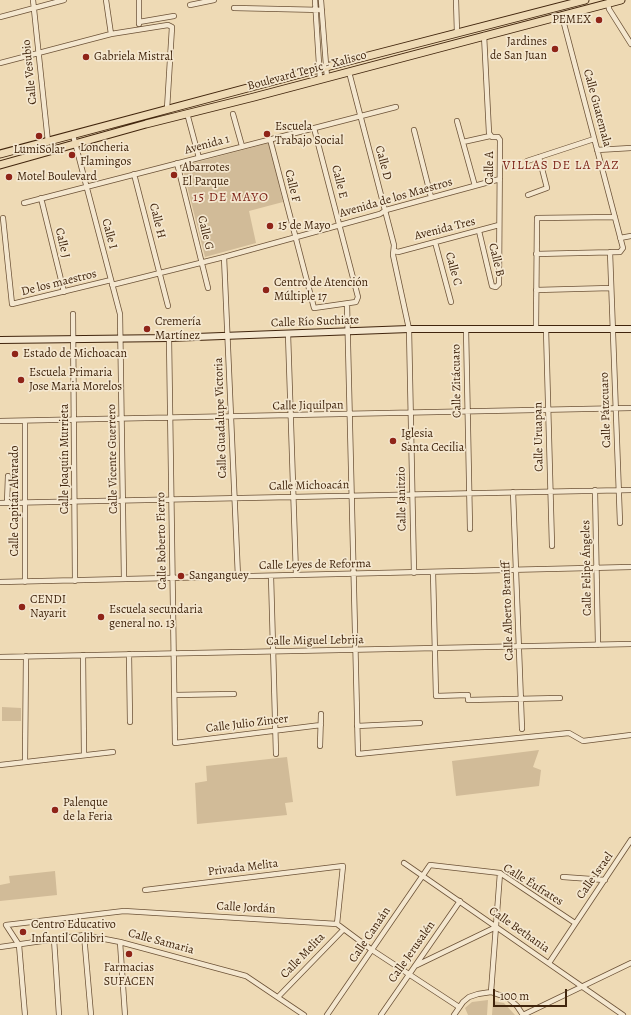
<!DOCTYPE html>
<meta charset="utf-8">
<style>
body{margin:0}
#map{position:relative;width:631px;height:1015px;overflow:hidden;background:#eedab5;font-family:Alegreya,serif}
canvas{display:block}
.scale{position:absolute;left:493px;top:989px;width:74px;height:18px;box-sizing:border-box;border:2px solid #41250d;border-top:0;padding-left:5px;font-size:12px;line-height:14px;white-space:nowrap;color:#41250d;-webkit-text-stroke:3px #f4e7cf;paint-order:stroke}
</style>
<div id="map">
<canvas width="631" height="1015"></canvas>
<div class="scale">100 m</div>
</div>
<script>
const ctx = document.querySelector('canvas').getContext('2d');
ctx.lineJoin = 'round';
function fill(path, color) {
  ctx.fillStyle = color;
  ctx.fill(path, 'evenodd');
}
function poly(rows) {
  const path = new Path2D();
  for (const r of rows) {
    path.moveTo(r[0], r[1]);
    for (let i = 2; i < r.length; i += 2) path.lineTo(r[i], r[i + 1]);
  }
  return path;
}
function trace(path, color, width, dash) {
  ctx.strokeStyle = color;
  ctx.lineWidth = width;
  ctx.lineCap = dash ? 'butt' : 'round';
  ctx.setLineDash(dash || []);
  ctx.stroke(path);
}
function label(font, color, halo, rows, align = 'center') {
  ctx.font = font + ' Alegreya,serif';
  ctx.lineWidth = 3.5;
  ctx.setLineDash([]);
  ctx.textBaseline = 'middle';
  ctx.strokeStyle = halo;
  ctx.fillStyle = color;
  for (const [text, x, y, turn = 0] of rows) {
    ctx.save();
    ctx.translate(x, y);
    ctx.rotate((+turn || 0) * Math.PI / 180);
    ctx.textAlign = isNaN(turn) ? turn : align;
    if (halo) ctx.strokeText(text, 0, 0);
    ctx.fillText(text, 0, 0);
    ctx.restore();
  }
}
fill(poly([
 [269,143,283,202,249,211,256,243,205,257,182,166],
 [2,707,21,708,21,721,2,721],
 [539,750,533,767,541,770,539,786,456,796,452,761],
 [287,757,293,802,285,803,287,815,197,824,195,783,207,781,206,766],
 [55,871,57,895,0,901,0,885,10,883,9,876],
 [488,1000,487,1015,468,1015,465,1008,472,1002],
 [493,1001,504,1003,515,1015,492,1015]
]), '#d1bb98');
const minor = poly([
 [33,0,48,142],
 [106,0,111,34],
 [139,0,139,24],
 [315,0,320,80],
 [321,0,327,78],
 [456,0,457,33],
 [608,3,609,9,631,44],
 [190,5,214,0],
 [234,8,322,10],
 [0,17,64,0],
 [139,22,174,16],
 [0,63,111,34,168,25,172,27,167,109],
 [349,72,394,245,393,255,409,329,414,573],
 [187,113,199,158],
 [233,114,242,146],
 [457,121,475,186],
 [414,130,431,197],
 [73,135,120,314,124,579],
 [270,139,314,308,356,302,358,297,314,128],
 [463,142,490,136],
 [597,150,631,148],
 [527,161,594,139],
 [177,163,208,288],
 [134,174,168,306],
 [528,195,547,188,539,157],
 [41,198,64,292],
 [24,203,396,107],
 [3,218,12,304,111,280],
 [479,231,492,286,496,287,499,284,500,140,498,137,492,137,489,133,484,35],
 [620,238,631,236],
 [435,242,451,302],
 [395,251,398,252,499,225],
 [610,252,620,523],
 [536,254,620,252,623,248,562,16],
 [224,257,238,577],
 [112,285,224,257,380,214,386,210,500,179],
 [536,290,611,288],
 [347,304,358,754,569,733,583,741,631,735],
 [73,314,75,581],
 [536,328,537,218,615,217],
 [466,329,470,529],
 [546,329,552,546],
 [288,334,296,575],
 [169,338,175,743,321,725],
 [0,421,631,408],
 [595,490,598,645],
 [513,492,522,729],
 [0,503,631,490],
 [7,503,8,476],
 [433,572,436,696,468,695,468,700,560,698],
 [271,576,276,754],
 [0,582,631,567],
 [25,582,25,421],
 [129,654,130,722],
 [83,655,84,755],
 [0,657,631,644],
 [175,695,234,694],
 [357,726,420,723],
 [320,746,321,714],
 [25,762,26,656],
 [0,765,113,752],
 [404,863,623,1015],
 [563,877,605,880],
 [145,890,343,866,337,924],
 [84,935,91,1015],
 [54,939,59,1015],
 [120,942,125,1015],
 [0,947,84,935,120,942,246,976,304,1015],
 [549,963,631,840],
 [415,966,496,927],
 [491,992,500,873],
 [278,997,343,930],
 [25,1015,19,945,6,925,124,911,337,924,372,950,459,1007],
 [327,1015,430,865,500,873,575,923],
 [381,1015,460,901],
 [454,1015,463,1002,469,997,478,994,491,992,508,998,517,1006,523,1015],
 [523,1015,631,963]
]);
const secondary = poly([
 [0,340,169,338,409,329,631,329]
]);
const primary = poly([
 [0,154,345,62,585,0],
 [0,165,146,124,254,97,621,0]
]);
trace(minor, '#6c5237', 6);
trace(secondary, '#41250d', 8);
trace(primary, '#41250d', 9);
trace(minor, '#f4e7cf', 4.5);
trace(secondary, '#f4e7cf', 6);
trace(primary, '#eedab5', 7);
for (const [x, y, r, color] of [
 [599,20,4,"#8f2418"],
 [555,49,4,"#8f2418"],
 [86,57,4,"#8f2418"],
 [267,134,4,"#8f2418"],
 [39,136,4,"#8f2418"],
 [72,155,4,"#8f2418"],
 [174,175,4,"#8f2418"],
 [9,177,4,"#8f2418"],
 [270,226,4,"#8f2418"],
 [266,290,4,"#8f2418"],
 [147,329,4,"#8f2418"],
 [15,354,4,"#8f2418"],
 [21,380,4,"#8f2418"],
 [393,441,4,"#8f2418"],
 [181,576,4,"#8f2418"],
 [22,607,4,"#8f2418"],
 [101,617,4,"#8f2418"],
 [55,810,4,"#8f2418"],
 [23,932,4,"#8f2418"],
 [129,954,4,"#8f2418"]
]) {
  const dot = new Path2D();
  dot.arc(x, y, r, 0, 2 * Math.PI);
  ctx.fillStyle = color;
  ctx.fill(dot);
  trace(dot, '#f4e7cf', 1.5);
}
label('12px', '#41250d', '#f4e7cf', [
 ["PEMEX",591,20,"right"],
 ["Jardines",547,42,"right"],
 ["de San Juan",547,56,"right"],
 ["Gabriela Mistral",94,57],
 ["Escuela",275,127],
 ["Trabajo Social",275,141],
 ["Loncheria",80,148],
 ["Flamingos",80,162],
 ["LumiSolar",39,150,"center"],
 ["Abarrotes",182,168],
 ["El Parque",182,182],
 ["Motel Boulevard",17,177],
 ["15 de Mayo",278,226],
 ["Centro de Atención",274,283],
 ["Múltiple 17",274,297],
 ["Cremería",155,322],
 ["Martínez",155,336],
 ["Estado de Michoacan",23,354],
 ["Escuela Primaria",29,373],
 ["Jose Maria Morelos",29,387],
 ["Iglesia",401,434],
 ["Santa Cecilia",401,448],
 ["Sanganguey",189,576],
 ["CENDI",30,600],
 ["Nayarit",30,614],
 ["Escuela secundaria",109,610],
 ["general no. 13",109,624],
 ["Palenque",63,803],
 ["de la Feria",63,817],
 ["Centro Educativo",31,925],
 ["Infantil Colibri",31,939],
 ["Farmacias",129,968,"center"],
 ["SUFACEN",129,982,"center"]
], 'left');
label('12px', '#41250d', '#f4e7cf', [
 ["Boulevard Tepic - Xalisco",307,71,-15],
 ["Calle Vesubio",30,72,-96],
 ["Calle Guatemala",597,108,75],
 ["Avenida 1",207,145,-15],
 ["Calle D",383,163,75],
 ["Calle A",490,168,-90],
 ["Calle E",339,182,76],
 ["Calle F",292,186,76],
 ["Avenida de los Maestros",396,198,-16],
 ["Calle H",157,221,76],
 ["Avenida Tres",445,229,-14],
 ["Calle G",205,233,76],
 ["Calle I",109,234,75],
 ["Calle J",62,243,77],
 ["Calle B",496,260,76],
 ["Calle C",453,269,75],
 ["De los maestros",59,283,-14],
 ["Calle Río Suchiate",315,322,-2],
 ["Calle Zitácuaro",457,381,-91],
 ["Calle Jiquilpan",308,406,-1],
 ["Calle Pátzcuaro",606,410,-92],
 ["Calle Guadalupe Victoria",221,418,-92],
 ["Calle Uruapan",539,437,-91],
 ["Calle Joaquín Murrieta",65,459,-90],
 ["Calle Vicente Guerrero",113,459,-91],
 ["Calle Michoacán",309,486,-1],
 ["Calle Janitzio",402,499,-91],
 ["Calle Capitán Alvarado",15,501,-90],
 ["Calle Roberto Fierro",162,541,-91],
 ["Calle Leyes de Reforma",315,565,-1],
 ["Calle Felipe Ángeles",587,568,-91],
 ["Calle Alberto Braniff",508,611,-92],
 ["Calle Miguel Lebrija",315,641,-1],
 ["Calle Julio Zincer",247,724,-7],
 ["Privada Melita",243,868,-7],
 ["Calle Israel",595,876,-55],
 ["Calle Éufrates",533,885,32],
 ["Calle Jordán",246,908,3],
 ["Calle Bethania",519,930,35],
 ["Calle Canaán",370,935,-56],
 ["Calle Samaria",161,942,15],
 ["Calle Jerusalén",412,952,-55],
 ["Calle Melita",303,956,-46]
]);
ctx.letterSpacing = '1px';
label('13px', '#7a1f14', '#f4e7cf', [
 ["VILLAS DE LA PAZ",561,166],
 ["15 DE MAYO",231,198]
]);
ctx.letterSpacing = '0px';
</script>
